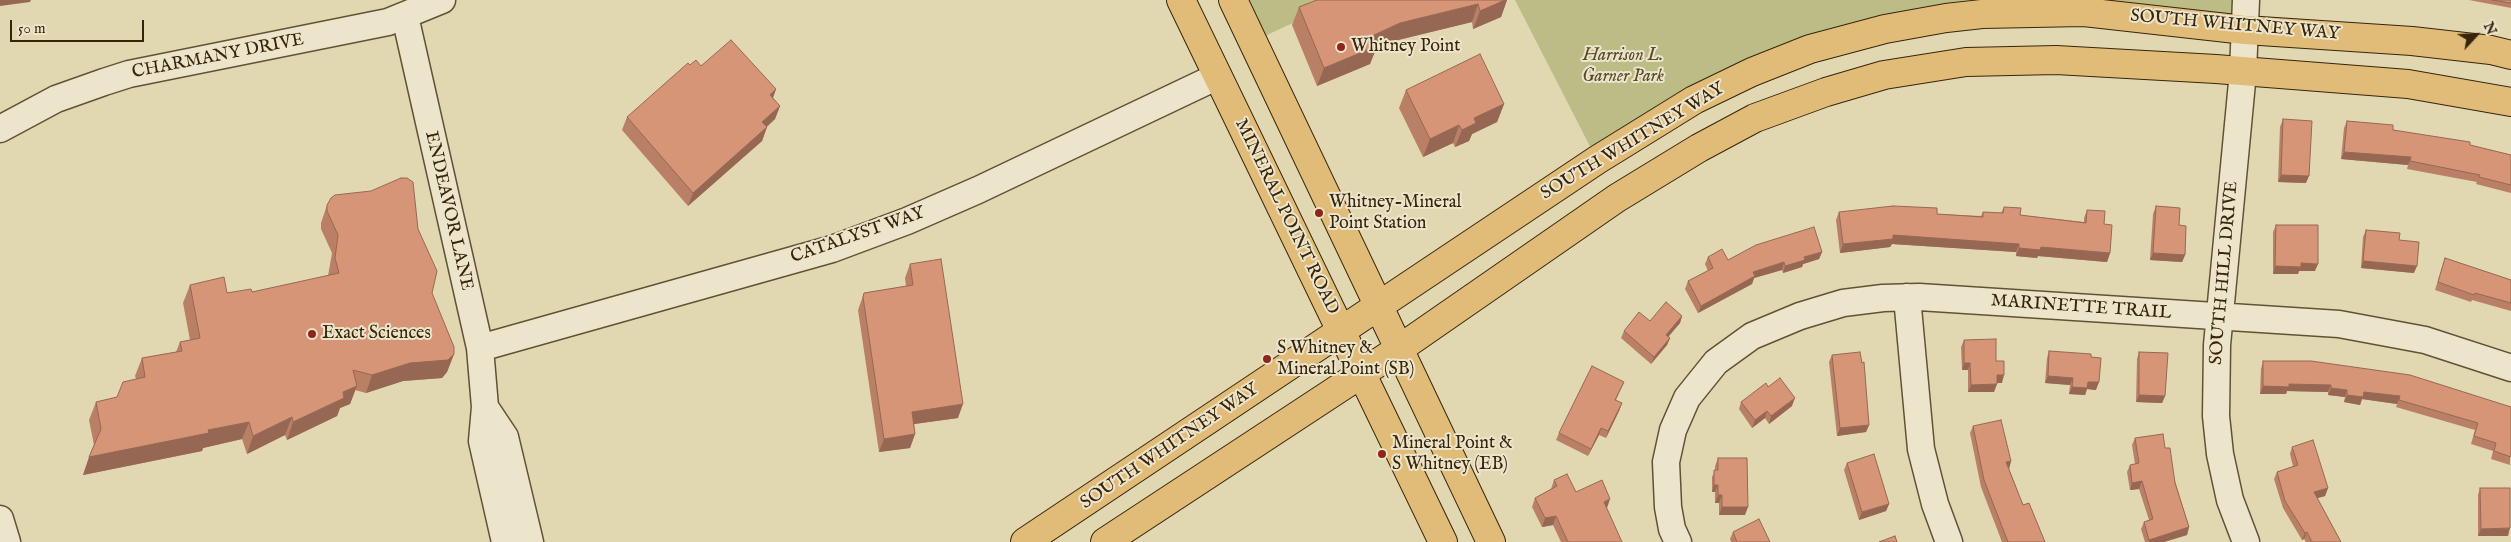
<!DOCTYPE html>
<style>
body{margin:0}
#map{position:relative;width:2511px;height:542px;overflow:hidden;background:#e1d7b1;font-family:"IM FELL English",serif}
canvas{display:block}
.north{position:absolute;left:2451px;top:10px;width:50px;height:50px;-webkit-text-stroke:4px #ece5cc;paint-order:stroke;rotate:65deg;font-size:14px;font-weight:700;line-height:20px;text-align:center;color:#37250b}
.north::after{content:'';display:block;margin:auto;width:18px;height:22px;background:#37250b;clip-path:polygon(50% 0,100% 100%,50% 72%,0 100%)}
.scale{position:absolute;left:10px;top:20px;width:134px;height:22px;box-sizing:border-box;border:2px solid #37250b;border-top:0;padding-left:6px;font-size:15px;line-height:18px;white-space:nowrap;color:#37250b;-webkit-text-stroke:4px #ece5cc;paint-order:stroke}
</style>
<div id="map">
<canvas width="2511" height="542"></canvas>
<div class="north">N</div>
<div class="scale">50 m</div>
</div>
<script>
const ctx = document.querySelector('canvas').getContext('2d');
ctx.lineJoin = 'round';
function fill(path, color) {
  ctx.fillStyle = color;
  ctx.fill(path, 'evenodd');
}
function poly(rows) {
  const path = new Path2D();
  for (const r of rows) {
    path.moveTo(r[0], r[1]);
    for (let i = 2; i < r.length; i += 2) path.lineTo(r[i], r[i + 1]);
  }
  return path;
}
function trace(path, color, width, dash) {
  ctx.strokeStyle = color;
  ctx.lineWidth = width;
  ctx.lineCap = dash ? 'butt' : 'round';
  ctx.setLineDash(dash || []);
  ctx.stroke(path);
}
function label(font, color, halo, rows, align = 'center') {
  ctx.font = font + ' "IM FELL English",serif';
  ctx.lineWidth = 4;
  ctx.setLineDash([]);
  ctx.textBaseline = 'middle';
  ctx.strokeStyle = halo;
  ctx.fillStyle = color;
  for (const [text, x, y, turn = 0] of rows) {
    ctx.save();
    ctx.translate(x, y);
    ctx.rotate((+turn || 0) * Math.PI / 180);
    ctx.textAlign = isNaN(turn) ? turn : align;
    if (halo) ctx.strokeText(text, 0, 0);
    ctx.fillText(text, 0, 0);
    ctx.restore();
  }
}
fill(poly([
 [1233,0,1343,0,1269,34,1254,45],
 [1515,0,2246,0,2245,30,2084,12,1810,49,1597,160]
]), '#bbbc86');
const minor = poly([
 [2246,0,2243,72,2217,345,2216,416,2220,454,2230,500,2246,542],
 [405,16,480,348,485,407,482,441,505,542],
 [0,129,56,99,104,82,129,74,388,22,442,0],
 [1907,297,1921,449,1935,504,1949,542],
 [480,348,832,249,907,221,978,190,1218,76],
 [485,407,505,437,530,542],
 [0,519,7,542],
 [1678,542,1672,529,1668,507,1666,462,1673,430,1687,398,1716,362,1752,336,1800,316,1843,303,1883,298,1919,297,2339,324,2425,340,2511,368]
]);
const major = poly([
 [1181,0,1443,542],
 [1233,0,1491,542],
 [1025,542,1597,160,1694,100,1752,72,1810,49,1885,29,1946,18,1982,14,2084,12,2245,30,2412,41,2491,50,2511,55],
 [1105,542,1399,349,1617,198,1699,148,1755,118,1826,92,1884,75,1966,62,2056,60,2216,69,2408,84,2511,102]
]);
trace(minor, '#625234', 29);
trace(major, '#37250b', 30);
trace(minor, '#ece5cc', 26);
trace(major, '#e0bc78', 28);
fill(poly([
 [1317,0,1507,0,1501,17,1473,29,1472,22,1394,41,1376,49,1370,64,1317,86,1292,25,1299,7],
 [2469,0,2511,0,2511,8],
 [690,65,701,66,776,89,773,98,780,106,775,119,767,127,762,141,688,206,622,130,627,117],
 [1406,90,1504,104,1497,122,1472,134,1469,141,1455,147,1453,143,1423,157,1399,108],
 [2283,119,2306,183,2278,182,2280,127],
 [2347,121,2470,145,2511,155,2511,193,2476,184,2477,182,2407,169,2408,165,2341,159,2344,128],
 [327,205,418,229,432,293,454,354,447,372,442,378,403,381,366,393,355,390,350,404,340,408,337,416,287,440,285,435,247,454,242,439,203,448,202,451,83,475,94,445,89,420,96,402,117,397,136,379,135,376,142,358,176,352,180,342,190,340,183,303,190,285,227,293,252,292,328,276,332,253,321,229,321,223],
 [2156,206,2185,255,2182,262,2150,260,2153,214],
 [2004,207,2020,215,2084,222,2084,218,2087,210,2104,224,2110,253,2107,262,2038,256,2037,258,2016,256,2016,252,1892,244,1890,247,1840,253,1836,220,1839,212,1937,214,1981,216,1983,212,2001,213],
 [2276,225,2315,271,2299,271,2298,274,2273,274,2273,232],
 [2366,230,2399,240,2414,273,2361,268,2363,237],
 [1822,252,1819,259,1803,264,1802,267,1783,273,1782,270,1754,278,1752,284,1698,313,1685,289,1688,281,1708,271,1705,264,1708,257,1728,260],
 [2445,258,2511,280,2511,311,2472,300,2471,302,2435,290],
 [910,264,958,418,914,424,915,434,910,448,879,452,858,310,864,293,906,286,905,278],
 [1682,316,1680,323,1668,336,1670,338,1667,345,1651,364,1621,338,1624,331,1650,321],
 [1964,340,1996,361,2002,383,1997,383,1994,392,1968,392,1968,370,1962,370,1961,347],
 [2049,351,2091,357,2096,390,2087,389,2085,395,2069,394,2070,385,2045,383,2047,358],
 [2139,352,2165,396,2162,403,2136,402,2137,359],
 [1832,355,1862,363,1869,425,1866,432,1837,436,1829,362],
 [2263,361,2511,407,2510,465,2491,459,2493,451,2471,444,2475,430,2396,407,2397,404,2362,399,2360,405,2344,402,2345,397,2328,395,2328,392,2287,391,2286,394,2260,394,2261,369],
 [1624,382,1616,400,1622,403,1619,411,1606,438,1599,435,1588,456,1556,440,1559,433],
 [1768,387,1792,406,1769,424,1765,418,1752,428,1739,409,1741,402],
 [1973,426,2011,461,2009,469,2023,505,2045,542,2002,542,1981,487,1970,433],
 [2135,438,2165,448,2189,527,2187,535,2164,542,2145,542,2141,529,2144,522,2149,520,2139,489,2130,490,2127,472,2130,465,2135,464,2132,445],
 [2292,447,2328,488,2325,496,2317,498,2341,542,2306,542,2304,539,2302,540,2283,508,2274,479,2277,472,2293,466,2290,454],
 [1718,458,1745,515,1719,515,1719,503,1715,503,1715,492,1712,492,1712,477,1715,470,1715,466],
 [1847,463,1889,504,1886,511,1859,520,1844,470],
 [1554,480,1576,492,1607,508,1606,508,1622,542,1561,542,1553,525,1542,527,1532,507,1535,498,1551,489],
 [2480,488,2508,536,2478,536,2478,495],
 [1733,532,1770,542,1731,542,1730,539]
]), '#b98066');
fill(poly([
 [0,0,31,0,30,2,0,6],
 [1505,0,1507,0,1501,17,1473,29,1480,11],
 [1478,4,1472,22,1394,41,1376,49,1370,64,1317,86,1324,68,1372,36,1400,23],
 [776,89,771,103,770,95],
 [1504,104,1497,122,1472,134,1469,141,1455,147,1462,130,1474,118],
 [780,106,775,119,757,135,762,122],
 [1459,125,1453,143,1423,157,1430,139],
 [767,127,762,141,688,206,693,193],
 [2344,152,2411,157,2408,165,2341,159],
 [2281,175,2309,176,2306,183,2278,182],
 [1893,235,2019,244,2016,252,1892,244,1890,247,1840,253,1843,244],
 [2041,247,2110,253,2107,262,2038,256,2037,258,2016,256,2019,248],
 [1822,252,1819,259,1803,264,1802,267,1783,273,1785,266,1804,257],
 [2153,253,2185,255,2182,262,2150,260],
 [2363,261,2417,266,2414,273,2361,268],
 [1784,262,1782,270,1754,278,1752,284,1698,313,1701,306,1753,272],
 [2301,263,2318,264,2315,271,2299,271,2298,274,2273,274,2275,266],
 [1682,316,1680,323,1664,342,1666,335],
 [1670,338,1667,345,1651,364,1654,357],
 [454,354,447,372,442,378,403,381,366,393,372,375,410,363],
 [1964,363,1970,363,1968,370,1962,370],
 [1997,375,2004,375,2002,383,1994,383],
 [2048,376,2073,378,2070,385,2045,383],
 [2088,382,2099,382,2096,390,2087,389,2085,395,2069,394,2072,387],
 [1997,384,1994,392,1968,392,1971,385],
 [2289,384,2331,385,2328,392,2287,391,2286,394,2260,394,2263,386],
 [357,386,350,404,340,408,337,416,287,440,293,422,343,392],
 [2331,388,2347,390,2345,397,2328,395],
 [2364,392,2400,396,2397,404,2362,399,2360,405,2344,402,2347,395],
 [2139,395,2165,396,2162,403,2136,402],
 [1795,398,1792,406,1769,424,1771,416],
 [1622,403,1619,411,1606,438,1608,431],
 [963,404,958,418,907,425,912,412],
 [1767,411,1765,418,1752,428,1755,420],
 [292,417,285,435,247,454,253,436],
 [249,422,242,439,203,448,202,451,83,475,89,457,208,430],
 [1869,425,1866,432,1837,436,1840,428],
 [1601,428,1599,435,1588,456,1591,449],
 [915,434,910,448,879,452,884,439],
 [2011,461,2009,469,2006,462],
 [2142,481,2139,489,2130,490,2132,483],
 [1714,485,1718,485,1715,492,1712,492],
 [2328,488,2325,496,2311,500,2314,492],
 [1718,495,1722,495,1719,503,1715,503],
 [1610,499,1607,508,1600,511,1604,502],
 [1889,504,1886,511,1859,520,1862,512],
 [1722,507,1748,507,1745,515,1719,515],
 [1556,516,1553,525,1542,527,1545,518],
 [2189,527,2187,535,2164,542,2149,542,2149,540],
 [2510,528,2508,536,2478,536,2481,529],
 [2307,532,2304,539,2302,540,2305,533]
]), '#966853');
const building = poly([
 [1317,0,1505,0,1480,11,1478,4,1400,23,1372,36,1377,46,1324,68,1299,7,1317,0],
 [2492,0,2511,0,2511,3,2492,0],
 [731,40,776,89,770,95,780,106,762,122,767,127,693,193,627,117,688,63,690,65,696,60,701,66,731,40],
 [1480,54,1504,104,1474,118,1476,123,1462,130,1459,125,1430,139,1406,90,1480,54],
 [2283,119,2312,121,2309,176,2281,175,2283,119],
 [2347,121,2393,125,2393,130,2470,142,2470,145,2511,155,2511,185,2479,177,2480,175,2410,161,2411,157,2344,152,2347,121],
 [401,178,407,178,413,182,418,229,437,271,432,293,454,347,454,354,448,360,410,363,372,375,353,370,357,386,343,392,344,398,293,422,292,417,253,436,249,422,208,430,209,433,89,457,101,429,96,402,117,397,123,382,145,377,142,358,182,351,180,342,200,338,190,285,224,277,227,293,251,289,252,292,339,273,335,258,338,235,327,211,327,205,331,198,335,195,371,191,401,178],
 [1893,206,1937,208,1937,214,1983,217,1983,212,2003,213,2004,207,2021,208,2020,215,2086,223,2087,210,2105,211,2104,224,2112,225,2110,253,2041,247,2040,250,2019,248,2019,244,1893,235,1893,239,1843,244,1839,212,1893,206],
 [2156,206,2180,208,2179,225,2186,226,2185,255,2153,253,2156,206],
 [2276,225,2318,225,2318,264,2301,263,2301,267,2275,266,2276,225],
 [1814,227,1822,252,1804,257,1805,260,1785,266,1784,262,1753,272,1755,276,1701,306,1688,281,1713,268,1708,257,1722,249,1728,260,1756,245,1814,227],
 [2366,230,2400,233,2399,240,2419,242,2417,266,2363,261,2366,230],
 [2445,258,2511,280,2511,303,2475,293,2474,295,2438,282,2445,258],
 [941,259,963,404,912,412,915,434,884,439,863,297,864,293,913,285,910,264,941,259],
 [1666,302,1682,316,1666,335,1670,338,1654,357,1624,331,1639,312,1650,321,1666,302],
 [1996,339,1996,361,2004,361,2004,375,1997,375,1997,384,1971,385,1970,363,1964,363,1964,340,1996,339],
 [2049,351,2091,354,2091,357,2101,358,2099,382,2088,382,2087,388,2072,387,2073,378,2048,376,2049,351],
 [1860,352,1862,363,1864,362,1869,425,1840,428,1832,355,1860,352],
 [2139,352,2168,353,2165,396,2139,395,2139,352],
 [2263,361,2311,361,2410,375,2511,407,2511,457,2494,451,2496,443,2474,436,2478,423,2399,400,2400,396,2364,392,2363,397,2347,395,2347,390,2331,388,2331,385,2289,384,2289,387,2263,386,2263,361],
 [1592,366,1624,382,1615,400,1622,403,1608,431,1601,428,1591,449,1559,433,1592,366],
 [1780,378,1795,398,1771,416,1767,411,1755,420,1741,402,1766,383,1768,387,1780,378],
 [2001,420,2011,461,2006,462,2023,505,2029,503,2045,542,2008,542,1984,480,1973,426,2001,420],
 [2163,434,2165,448,2170,448,2175,483,2189,527,2149,540,2144,522,2153,519,2142,481,2132,483,2130,465,2139,463,2135,438,2163,434],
 [2313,440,2328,488,2314,492,2341,542,2312,542,2307,532,2305,533,2285,501,2277,472,2298,465,2292,447,2313,440],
 [1874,454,1889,504,1862,512,1847,463,1874,454],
 [1718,458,1747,458,1748,507,1722,507,1722,495,1718,495,1718,485,1714,485,1714,470,1718,470,1718,458],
 [1567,474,1576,492,1602,480,1610,499,1604,502,1622,542,1568,542,1556,516,1545,518,1535,498,1557,486,1554,480,1567,474],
 [2480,488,2510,488,2510,528,2481,529,2480,488],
 [1759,519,1770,542,1737,542,1733,532,1759,519],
 [1895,536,1897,542,1879,542,1895,536]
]);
fill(building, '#d79577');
trace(building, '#966853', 1);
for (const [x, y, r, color] of [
 [1341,47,5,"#8f2418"],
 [1319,213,5,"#8f2418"],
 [312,334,5,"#8f2418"],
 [1267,359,5,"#8f2418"],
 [1382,454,5,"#8f2418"]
]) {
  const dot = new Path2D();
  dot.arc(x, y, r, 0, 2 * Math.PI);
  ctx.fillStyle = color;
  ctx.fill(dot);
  trace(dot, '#ece5cc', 2);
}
label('18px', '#37250b', '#ece5cc', [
 ["SOUTH WHITNEY WAY",2235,26,5],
 ["CHARMANY DRIVE",218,57,-11],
 ["SOUTH WHITNEY WAY",1633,142,-31],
 ["ENDEAVOR LANE",448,211,77],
 ["MINERAL POINT ROAD",1286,217,64],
 ["CATALYST WAY",858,236,-19],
 ["SOUTH HILL DRIVE",2225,273,-85],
 ["MARINETTE TRAIL",2081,308,4],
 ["SOUTH WHITNEY WAY",1170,447,-34]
]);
label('18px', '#37250b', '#ece5cc', [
 ["Whitney Point",1351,47],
 ["Whitney-Mineral",1329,203],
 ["Point Station",1329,224],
 ["Exact Sciences",322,334],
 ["S Whitney &",1277,349],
 ["Mineral Point (SB)",1277,370],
 ["Mineral Point &",1392,444],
 ["S Whitney (EB)",1392,465]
], 'left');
label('italic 18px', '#584b2a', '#ece5cc', [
 ["Harrison L.",1623,56],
 ["Garner Park",1623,77]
]);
</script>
